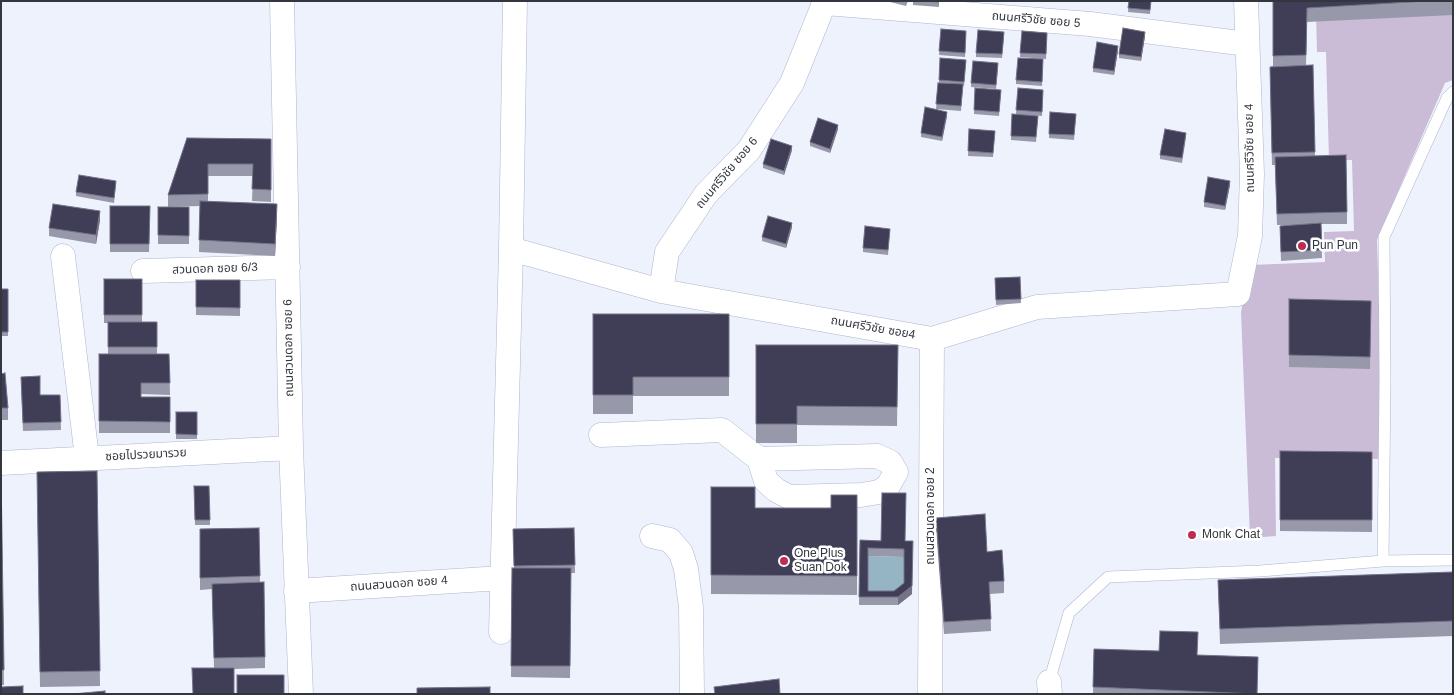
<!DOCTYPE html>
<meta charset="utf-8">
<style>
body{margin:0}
#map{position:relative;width:1454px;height:695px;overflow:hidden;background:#eef2fc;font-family:Arial,sans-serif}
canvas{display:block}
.frame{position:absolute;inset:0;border:2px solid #32363f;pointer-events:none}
</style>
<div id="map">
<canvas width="1454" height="695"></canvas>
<div class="frame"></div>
</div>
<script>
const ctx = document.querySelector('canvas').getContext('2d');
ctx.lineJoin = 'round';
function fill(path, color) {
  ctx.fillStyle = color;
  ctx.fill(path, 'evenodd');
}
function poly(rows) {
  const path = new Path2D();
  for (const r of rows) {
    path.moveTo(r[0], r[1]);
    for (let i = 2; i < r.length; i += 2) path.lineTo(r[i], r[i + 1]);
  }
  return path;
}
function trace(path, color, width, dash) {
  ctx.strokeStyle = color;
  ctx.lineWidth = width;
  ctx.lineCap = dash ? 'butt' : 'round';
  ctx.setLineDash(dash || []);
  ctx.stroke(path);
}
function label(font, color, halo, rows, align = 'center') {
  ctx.font = font + ' Arial,"Noto Sans Thai",sans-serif';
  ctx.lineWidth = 5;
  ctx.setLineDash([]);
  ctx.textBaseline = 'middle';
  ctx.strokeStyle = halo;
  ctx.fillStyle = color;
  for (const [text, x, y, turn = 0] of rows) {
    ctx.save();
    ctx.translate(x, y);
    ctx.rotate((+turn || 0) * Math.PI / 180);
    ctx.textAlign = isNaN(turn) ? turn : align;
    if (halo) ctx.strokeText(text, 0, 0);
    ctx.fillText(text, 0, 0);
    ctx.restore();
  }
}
fill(poly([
 [1453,3,1453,80,1445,83,1377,240,1379,307,1380,459,1275,458,1276,536,1250,538,1241,312,1251,265,1325,262,1324,232,1354,231,1352,160,1329,160,1326,52,1317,52,1316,12]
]), '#cabcd6');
fill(poly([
 [868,556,904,557,904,592,868,599]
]), '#95b5c4');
const service = poly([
 [1383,561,1385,381,1384,237,1447,98,1453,92],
 [1049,682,1069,613,1108,577,1260,571,1383,561,1453,560]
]);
const minor = poly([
 [282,1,291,448,301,694],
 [825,3,1090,24,1247,44],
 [511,249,661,291,932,339,1037,307,1238,294,1250,236,1252,174,1246,1],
 [63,256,87,458],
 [143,271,288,267],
 [661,291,667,252,706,194,749,150,792,83,825,1],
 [601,435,722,430,759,459,766,481,776,490,789,497,861,495,879,492,888,486,896,472],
 [759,459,877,456,890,462,896,472],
 [1,463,291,448],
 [652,536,670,540,681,553,686,569,691,607,692,694],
 [296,591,502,578],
 [501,632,511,249,515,1],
 [1049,682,1050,694],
 [930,694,932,339]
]);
trace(service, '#adb6cd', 12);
trace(minor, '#adb6cd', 25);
trace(service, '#fff', 11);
trace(minor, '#fff', 24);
fill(poly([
 [886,1,908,1,906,6],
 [913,1,939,1,939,7,913,5],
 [1129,1,1151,1,1150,14,1128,12],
 [1273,1,1453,1,1453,15,1307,22,1306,65,1313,65,1315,156,1347,212,1347,224,1321,224,1322,258,1281,261,1280,226,1293,225,1277,225,1275,165,1272,165,1270,78,1270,67,1273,66],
 [941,29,966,31,965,57,939,55],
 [1022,31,1047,33,1046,59,1020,57],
 [1145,36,1141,61,1119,58,1119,54],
 [1004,37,1002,58,976,57,976,53],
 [1118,50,1114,75,1093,72,1093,68],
 [940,58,966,60,964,86,963,86,961,111,936,109,939,83],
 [1043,59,1042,86,1016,84,1016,80],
 [998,67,996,89,971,87,971,83],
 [975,88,1001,90,999,116,974,114],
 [1018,88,1043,90,1042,116,1030,115,1038,116,1036,142,1011,140,1012,114,1016,114],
 [1050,112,1076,114,1074,140,1049,138],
 [947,116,942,141,921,137,921,133],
 [838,129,830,153,810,146,810,142],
 [969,129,995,131,993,157,968,156],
 [1186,137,1182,163,1160,159,1160,155],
 [187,138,271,139,271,202,252,201,253,176,208,176,208,201,277,216,275,256,199,252,200,206,168,207,168,195],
 [792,150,784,175,763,168,763,164],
 [116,185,114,203,76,196,76,192],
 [1230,185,1225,210,1204,207,1204,202],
 [110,206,150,206,149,252,110,252],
 [158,207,189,207,189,244,158,244],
 [100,220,96,244,49,236,49,228],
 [792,227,786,248,762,241,762,237],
 [890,229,888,255,863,252,863,248],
 [1020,277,1021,303,996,305,995,278],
 [104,279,142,279,142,322,157,322,157,354,169,354,170,395,141,394,141,397,170,397,170,433,99,433,99,354,108,354,108,323,104,323],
 [196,280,240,280,240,316,196,315],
 [1,289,8,289,8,336,1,336],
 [1289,299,1371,301,1370,369,1289,367],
 [593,314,729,314,729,396,633,396,633,414,593,414],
 [756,345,898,345,897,426,797,425,797,443,756,443],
 [1,374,8,408,8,420,1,420],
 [21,385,40,395,60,395,61,430,23,431],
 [176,412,197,412,197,439,176,439],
 [1280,451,1372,452,1372,532,1280,531],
 [1,470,4,685,1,685],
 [97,471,100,686,40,687,37,472],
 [194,486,209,486,210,525,195,525],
 [711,487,755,508,831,508,857,495,857,595,711,594],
 [936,518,1004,581,1004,593,990,594,991,631,944,634,936,529],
 [259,528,260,583,265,657,265,668,234,669,214,668,212,589,200,590,200,529],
 [574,528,575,573,571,573,570,678,511,677,512,568,514,568,513,529],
 [860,540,905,541,912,594,898,605,859,605],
 [868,556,904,557,904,583,894,591,868,591],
 [1453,572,1453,636,1220,644,1218,580],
 [1094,649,1197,655,1258,669,1257,694,1093,694]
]), '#9798a9');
fill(poly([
 [1145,32,1145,36,1141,61,1141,57],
 [1118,46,1118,50,1114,75,1114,71],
 [947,112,947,116,942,141,942,137],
 [838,125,838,129,830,153,830,149],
 [792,146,792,150,784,175,784,171],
 [1230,181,1230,185,1225,210,1225,206],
 [277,204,277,216,275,256,275,244],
 [100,211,100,220,96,244,96,235],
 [792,223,792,227,786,248,786,244],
 [913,541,912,594,898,605,898,597,912,586]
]), '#747388');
const building = poly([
 [924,1,939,1,939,2,924,1],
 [1129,1,1151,1,1150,10,1128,8,1129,1],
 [1273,1,1428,1,1307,8,1306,55,1273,56,1273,1],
 [1123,28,1145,32,1141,57,1119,54,1123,28],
 [941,29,966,31,965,53,939,51,941,29],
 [978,30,1004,32,1002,54,976,53,978,30],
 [1022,31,1047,33,1046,54,1020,53,1022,31],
 [1097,42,1118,46,1114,71,1093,68,1097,42],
 [940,58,966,60,964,82,939,80,940,58],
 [1018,58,1043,59,1042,82,1016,80,1018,58],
 [973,61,998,63,996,85,971,83,973,61],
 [1313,65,1315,152,1272,153,1270,67,1313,65],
 [938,83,963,84,961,106,936,104,938,83],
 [975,88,1001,90,999,112,974,110,975,88],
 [1018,88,1043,90,1042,112,1016,110,1018,88],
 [925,107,947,112,942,137,921,133,925,107],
 [1050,112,1076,114,1074,135,1049,134,1050,112],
 [1012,114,1038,116,1036,137,1011,136,1012,114],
 [818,118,838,125,830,149,810,142,818,118],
 [969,129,995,131,993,153,968,151,969,129],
 [1165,129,1186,133,1182,158,1160,155,1165,129],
 [187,138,271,139,271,190,252,189,253,164,208,164,208,194,168,195,187,138],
 [771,139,792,146,784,171,763,164,771,139],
 [1346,155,1347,212,1277,214,1275,157,1346,155],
 [79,175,116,181,114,198,76,192,79,175],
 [1208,177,1230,181,1225,206,1204,202,1208,177],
 [200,201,277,204,275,244,199,240,200,201],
 [53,204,100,211,96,235,49,228,53,204],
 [110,206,150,206,149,244,110,244,110,206],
 [158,207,189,207,189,236,158,235,158,207],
 [768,216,792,223,786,244,762,237,768,216],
 [1321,223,1322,250,1281,252,1280,226,1321,223],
 [865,226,890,229,888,250,863,248,865,226],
 [1020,277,1021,299,996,300,995,278,1020,277],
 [104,279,142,279,142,315,104,315,104,279],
 [196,280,240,280,240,308,196,307,196,280],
 [1,289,8,289,8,332,1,332,1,289],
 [1289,299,1371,301,1370,357,1289,355,1289,299],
 [593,314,729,314,729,377,633,377,633,395,593,395,593,314],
 [108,322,157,322,157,347,108,347,108,322],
 [756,345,898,345,897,407,797,406,797,424,756,424,756,345],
 [99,354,169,354,170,383,141,383,141,397,170,397,170,422,99,421,99,354],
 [5,373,8,408,1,408,1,374,5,373],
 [40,376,40,395,60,395,61,422,23,423,21,377,40,376],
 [176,412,197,412,197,435,176,434,176,412],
 [1280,451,1372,452,1372,520,1280,520,1280,451],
 [1,470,4,670,1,670,1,470],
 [97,471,100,671,40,672,37,472,97,471],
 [194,486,209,486,210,520,195,520,194,486],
 [711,487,755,487,755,508,831,508,831,495,857,495,857,576,711,575,711,487],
 [882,493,906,493,905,541,913,541,912,586,898,597,859,597,860,540,881,541,882,493],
 [868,548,904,549,904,583,894,591,868,591,868,548],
 [985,514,987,552,1002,550,1004,581,989,582,991,619,944,622,936,518,985,514],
 [259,528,260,576,200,578,200,529,259,528],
 [574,528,575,565,514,566,513,529,574,528],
 [512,568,571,568,570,666,511,666,512,568],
 [1453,572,1453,621,1220,629,1218,580,1453,572],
 [264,582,265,657,214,658,212,584,264,582],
 [1160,631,1198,632,1197,655,1258,657,1257,694,1093,687,1094,649,1159,651,1160,631],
 [192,668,234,668,234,694,193,694,192,668],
 [237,675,284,675,284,694,237,694,237,675],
 [779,679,780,694,715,694,714,687,779,679],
 [23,686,23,694,1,694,1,687,23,686],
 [490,687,490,694,417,694,417,688,490,687],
 [105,691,105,694,73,694,105,691]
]);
fill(building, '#403d56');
trace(building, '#747388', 1);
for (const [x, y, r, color] of [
 [1302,246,5,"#bc2c53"],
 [1192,535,5,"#bc2c53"],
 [784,561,5,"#bc2c53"]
]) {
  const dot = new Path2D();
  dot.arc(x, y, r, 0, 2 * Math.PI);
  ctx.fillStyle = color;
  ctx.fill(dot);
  trace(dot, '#fff', 2);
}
label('12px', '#32363f', '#fff', [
 ["ถนนศรีวิชัย ซอย 5",1036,20,5],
 ["ถนนศรีวิชัย ซอย 4",1250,148,-91],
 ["ถนนศรีวิชัย ซอย 6",727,173,-50],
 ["สวนดอก ซอย 6/3",215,269,-2],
 ["ถนนศรีวิชัย ซอย4",873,328,10],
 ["ถนนสวนดอก ซอย 6",289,348,-91],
 ["ซอยไปรวยมารวย",146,455,-3],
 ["ถนนสวนดอก ซอย 2",931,516,-90],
 ["ถนนสวนดอก ซอย 4",399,584,-4]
]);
label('12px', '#32363f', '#fff', [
 ["Pun Pun",1312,246],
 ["Monk Chat",1202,535],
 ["One Plus",794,554],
 ["Suan Dok",794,568]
], 'left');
</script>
